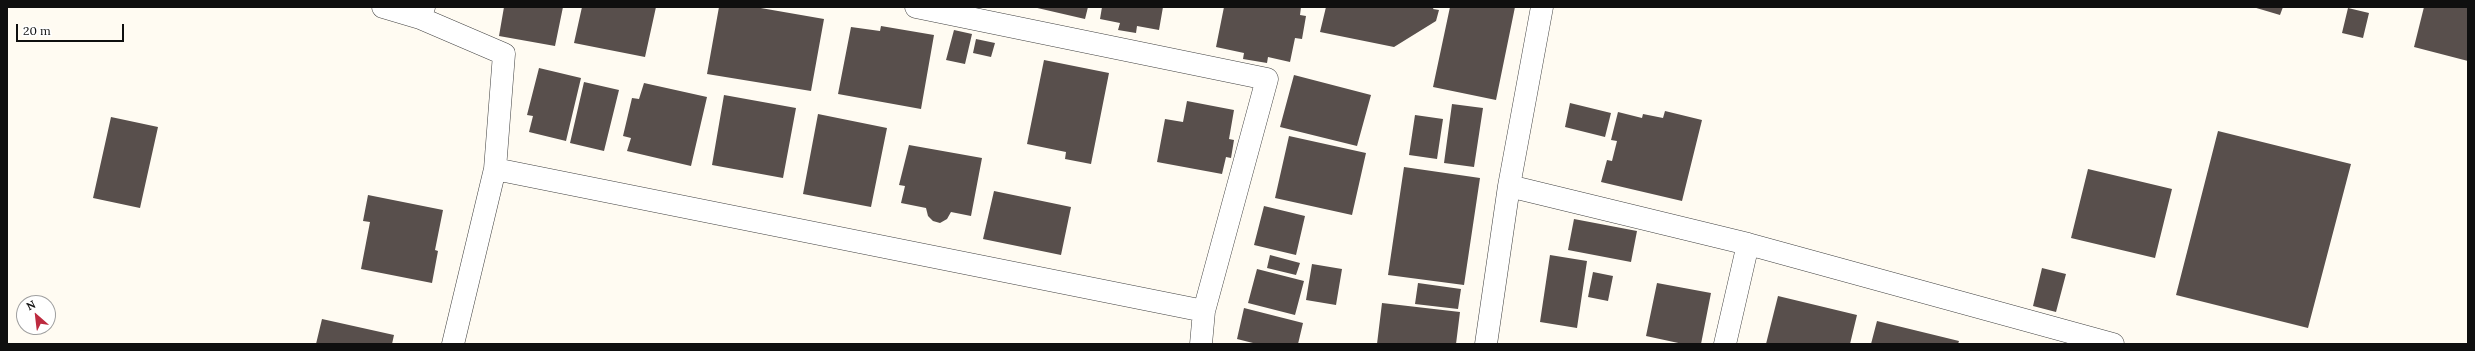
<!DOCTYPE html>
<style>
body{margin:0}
#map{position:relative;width:2475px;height:351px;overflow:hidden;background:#fffbf2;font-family:Lora,serif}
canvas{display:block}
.frame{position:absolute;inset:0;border:8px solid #0f0f0f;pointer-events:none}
.north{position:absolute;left:16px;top:295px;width:40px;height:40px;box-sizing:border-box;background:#fff;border:1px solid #9f9f9f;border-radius:50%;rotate:332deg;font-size:11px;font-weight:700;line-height:16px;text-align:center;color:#0f0f0f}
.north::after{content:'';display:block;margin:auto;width:14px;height:18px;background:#bd2a3f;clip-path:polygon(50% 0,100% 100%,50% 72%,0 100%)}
.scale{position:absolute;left:16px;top:24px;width:108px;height:18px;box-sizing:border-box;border:2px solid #0f0f0f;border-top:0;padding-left:5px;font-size:12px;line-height:14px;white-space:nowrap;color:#0f0f0f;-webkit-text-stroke:3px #fff;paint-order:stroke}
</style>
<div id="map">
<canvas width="2475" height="351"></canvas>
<div class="frame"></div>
<div class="north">N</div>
<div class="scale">20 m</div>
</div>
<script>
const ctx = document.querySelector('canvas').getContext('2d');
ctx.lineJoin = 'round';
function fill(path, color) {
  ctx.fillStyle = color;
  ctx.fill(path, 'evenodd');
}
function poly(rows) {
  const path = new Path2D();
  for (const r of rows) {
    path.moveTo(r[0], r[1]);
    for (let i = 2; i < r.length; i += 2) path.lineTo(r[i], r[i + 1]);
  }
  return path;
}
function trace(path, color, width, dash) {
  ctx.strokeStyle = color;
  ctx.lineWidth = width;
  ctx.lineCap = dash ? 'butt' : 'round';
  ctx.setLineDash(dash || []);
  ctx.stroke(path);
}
fill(poly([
 [504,7,563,7,555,46,499,36],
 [582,7,656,7,645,57,574,43],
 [719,7,755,7,824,19,811,91,707,74],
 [1033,7,1088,7,1085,19],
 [1102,7,1163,7,1159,30,1137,26,1136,33,1118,30,1120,23,1100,19],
 [1224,7,1301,7,1300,15,1306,16,1302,39,1295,38,1290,62,1268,57,1267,63,1243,59,1244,53,1216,47],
 [1326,7,1434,7,1433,9,1439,10,1436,21,1394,47,1320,32],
 [1450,7,1515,7,1496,100,1433,87],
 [2253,7,2283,7,2280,15],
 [2424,7,2468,7,2468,61,2414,47],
 [2348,8,2369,13,2363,38,2342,33],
 [881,26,934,35,921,109,838,94,851,27,880,31],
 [954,30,972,34,965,64,946,60],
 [976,39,995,43,991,57,973,53],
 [1044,60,1109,73,1091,164,1065,159,1066,152,1027,144],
 [539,68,581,78,566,141,529,132,533,116,527,115],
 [1294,75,1371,95,1357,146,1280,127],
 [584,82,619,90,604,151,570,143],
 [644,83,707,97,691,166,627,151,631,138,623,136,632,98,639,99],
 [724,95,796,108,783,178,712,165],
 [1187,101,1234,110,1229,139,1234,140,1231,158,1226,157,1222,174,1157,162,1165,119,1183,122],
 [1570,103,1611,113,1605,137,1565,127],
 [1452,104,1483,108,1474,167,1444,163],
 [1665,111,1702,120,1682,201,1601,182,1607,160,1612,161,1617,141,1611,140,1618,112,1642,118,1643,114,1663,118],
 [818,114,887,128,871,207,803,194],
 [1415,115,1443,119,1437,159,1409,155],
 [111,117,158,127,140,208,93,198],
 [2218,131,2351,164,2308,328,2176,295],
 [1289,136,1366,153,1352,215,1275,198],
 [909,145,982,158,971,216,951,212,947,219,940,223,933,221,928,216,926,208,901,203,905,186,899,185],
 [1404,167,1480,178,1464,285,1388,275],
 [2088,169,2172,189,2155,258,2071,238],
 [994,191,1071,207,1061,255,983,239],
 [368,195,443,210,435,250,438,251,432,283,361,269,370,222,363,221],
 [1264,206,1305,216,1296,255,1254,245],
 [1574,219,1637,231,1631,262,1568,250],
 [1270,255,1300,263,1296,275,1267,268],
 [1550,255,1587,261,1577,328,1540,322],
 [1312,264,1342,269,1336,305,1306,300],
 [2042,268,2066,274,2056,312,2033,306],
 [1257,269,1304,281,1295,315,1248,303],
 [1593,272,1613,276,1608,301,1588,297],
 [1418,283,1461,289,1458,309,1415,304],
 [1657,283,1711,293,1701,344,1683,344,1646,336],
 [1778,296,1857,315,1850,344,1766,344],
 [1382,303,1460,312,1456,344,1377,344],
 [1244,308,1303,323,1298,344,1257,344,1237,339],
 [322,319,394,335,392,344,316,344],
 [1877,321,1959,341,1958,344,1871,344]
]), '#584f4c');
const street = poly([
 [383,7,420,18,424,7],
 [916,7,1267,79,1204,311,1201,344],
 [420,18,504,54,495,169,453,344],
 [495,169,1204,311],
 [1509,186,1748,244,2113,344],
 [1486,344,1509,186,1542,7],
 [1725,344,1748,244]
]);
trace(street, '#424242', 23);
trace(street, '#fff', 22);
</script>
